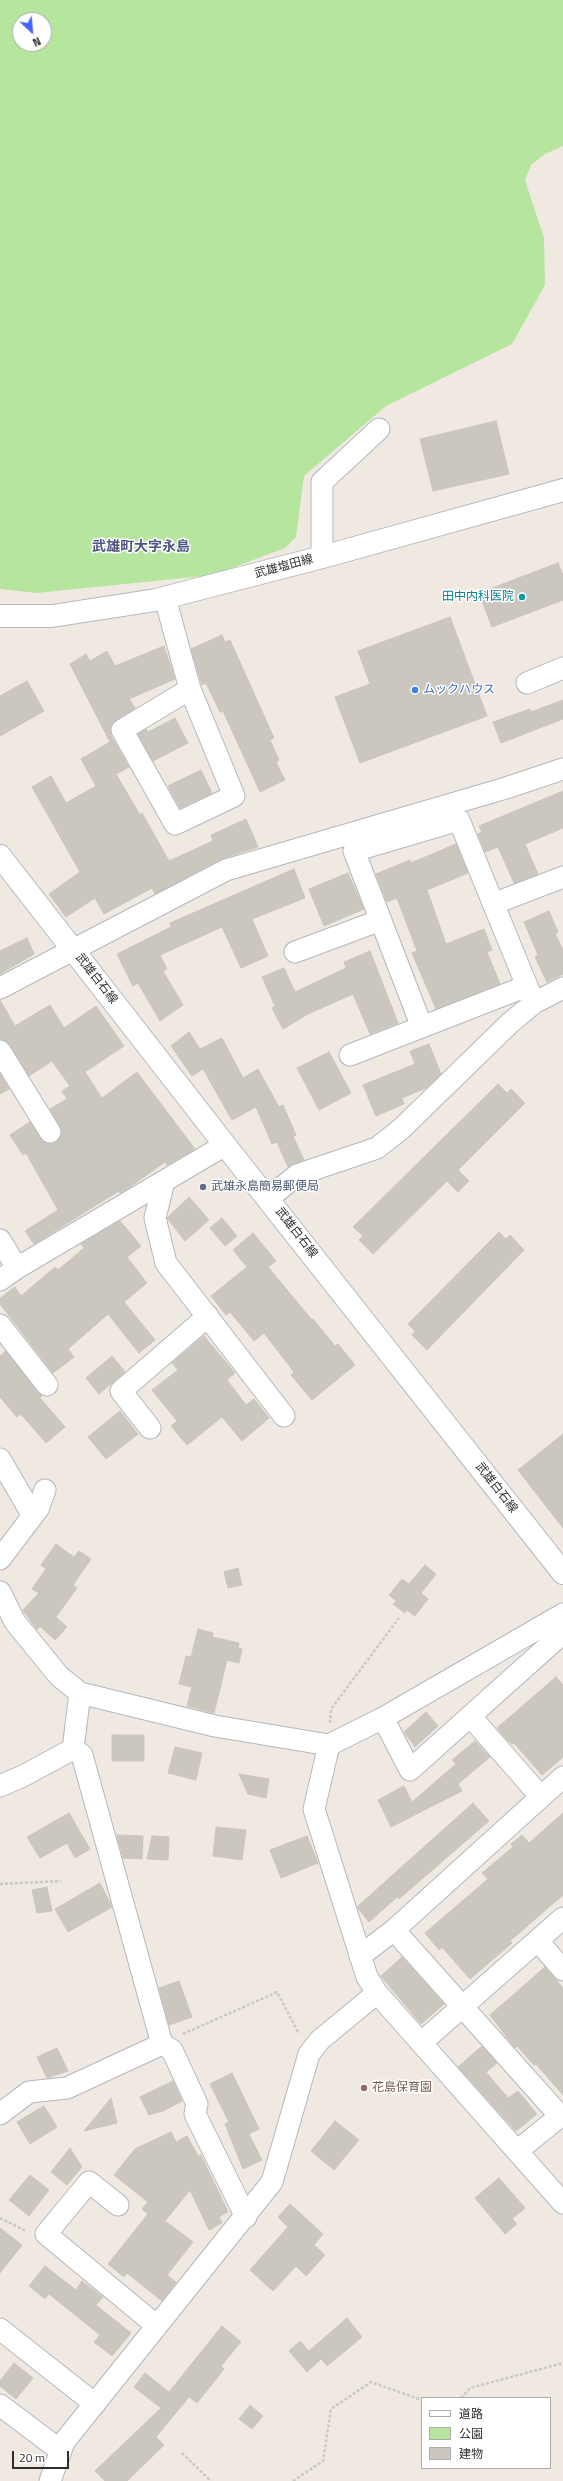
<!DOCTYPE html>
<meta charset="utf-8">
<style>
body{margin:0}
#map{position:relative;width:563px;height:2481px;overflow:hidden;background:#efe9e1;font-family:"Titillium Web","Noto Sans JP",sans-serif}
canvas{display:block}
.legend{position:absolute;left:421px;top:2397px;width:130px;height:72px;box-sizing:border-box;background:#fff;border:1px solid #ababab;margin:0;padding:5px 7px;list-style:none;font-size:12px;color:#2e2e2e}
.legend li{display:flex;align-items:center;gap:8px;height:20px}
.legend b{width:20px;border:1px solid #ababab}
.north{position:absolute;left:12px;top:12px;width:40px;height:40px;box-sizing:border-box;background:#fff;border:1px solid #ababab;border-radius:50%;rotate:154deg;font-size:11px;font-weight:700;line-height:16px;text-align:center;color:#2e2e2e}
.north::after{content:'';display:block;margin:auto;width:14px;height:18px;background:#4264fb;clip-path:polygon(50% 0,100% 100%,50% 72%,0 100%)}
.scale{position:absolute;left:12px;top:2451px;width:57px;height:18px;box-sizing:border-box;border:2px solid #2e2e2e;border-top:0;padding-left:5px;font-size:12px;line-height:14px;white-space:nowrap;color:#2e2e2e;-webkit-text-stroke:3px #fff;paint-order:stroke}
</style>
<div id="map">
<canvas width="563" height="2481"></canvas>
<ul class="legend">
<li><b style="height:5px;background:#fff"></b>道路</li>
<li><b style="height:11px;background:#b6e59e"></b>公園</li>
<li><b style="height:11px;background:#cbc7bf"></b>建物</li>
</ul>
<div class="north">N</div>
<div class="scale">20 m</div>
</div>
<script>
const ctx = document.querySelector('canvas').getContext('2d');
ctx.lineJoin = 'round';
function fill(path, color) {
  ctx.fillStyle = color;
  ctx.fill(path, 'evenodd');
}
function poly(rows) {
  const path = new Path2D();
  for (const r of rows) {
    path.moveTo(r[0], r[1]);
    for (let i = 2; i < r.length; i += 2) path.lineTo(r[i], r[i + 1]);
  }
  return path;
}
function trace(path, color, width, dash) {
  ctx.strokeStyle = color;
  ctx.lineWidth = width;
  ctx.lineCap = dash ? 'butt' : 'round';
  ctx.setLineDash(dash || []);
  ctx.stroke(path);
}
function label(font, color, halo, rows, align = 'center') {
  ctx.font = font + ' "Titillium Web","Noto Sans JP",sans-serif';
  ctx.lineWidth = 3;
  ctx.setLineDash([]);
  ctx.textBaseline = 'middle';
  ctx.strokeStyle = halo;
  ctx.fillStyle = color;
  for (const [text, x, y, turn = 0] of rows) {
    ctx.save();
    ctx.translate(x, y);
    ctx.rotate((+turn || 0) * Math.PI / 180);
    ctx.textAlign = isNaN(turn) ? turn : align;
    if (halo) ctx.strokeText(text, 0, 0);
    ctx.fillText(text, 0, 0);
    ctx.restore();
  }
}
fill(poly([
 [0,0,563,0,563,146,545,154,531,165,525,180,544,238,545,285,512,344,386,406,304,476,296,537,285,548,213,575,37,593,0,589],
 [20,20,44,20,44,44,20,44]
]), '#b6e59e');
const building = poly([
 [496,421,509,474,433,491,420,439,496,421],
 [558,563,563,575,563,600,492,627,479,593,558,563],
 [450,617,487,716,360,763,335,697,370,684,358,651,450,617],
 [222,635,225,642,230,640,274,738,270,740,279,760,276,762,285,780,260,792,223,711,220,712,206,683,202,685,191,649,222,635],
 [164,646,175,679,129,699,135,708,112,724,111,736,129,767,116,774,140,815,142,813,169,861,213,841,211,835,246,819,258,847,221,859,155,894,152,888,104,914,95,898,66,917,49,894,80,872,32,787,51,776,66,803,96,786,81,759,110,742,70,664,86,654,90,661,107,651,115,666,164,646],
 [27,681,44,711,0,736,0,696,27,681],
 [563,700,563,719,501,743,493,722,530,709,531,712,563,700],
 [175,718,188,743,153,761,138,734,146,729,148,732,175,718],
 [201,770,212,793,180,808,168,786,201,770],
 [563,791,563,828,525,844,538,874,514,883,498,847,485,852,478,834,482,832,479,826,563,791],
 [456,844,468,873,427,890,446,944,484,929,492,950,487,952,500,984,436,1009,412,953,417,951,397,898,387,902,376,874,410,860,411,863,456,844],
 [294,869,305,898,252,919,268,956,241,968,222,927,160,955,167,969,163,971,183,1005,160,1021,138,983,133,986,117,954,171,927,170,923,294,869],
 [348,873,364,909,324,926,309,889,348,873],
 [549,911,558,932,555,934,563,950,563,974,547,982,535,957,538,955,524,922,549,911],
 [27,938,34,954,0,974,0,951,27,938],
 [370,951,398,1023,370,1034,353,994,308,1014,283,1029,272,1008,275,1006,262,977,284,968,295,992,346,968,344,962,370,951],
 [0,1000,15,1026,50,1005,64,1028,96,1006,124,1046,85,1072,102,1098,137,1072,195,1149,167,1165,165,1162,131,1186,120,1193,119,1191,34,1244,25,1231,58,1210,26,1153,23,1155,10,1135,30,1122,44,1142,50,1144,57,1142,62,1131,50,1109,67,1099,62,1091,70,1086,52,1061,29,1076,10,1045,0,1039,0,1000],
 [189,1032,200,1049,222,1038,243,1078,258,1069,279,1107,283,1105,296,1135,293,1136,304,1160,288,1167,277,1142,272,1144,256,1107,232,1120,203,1069,192,1076,171,1046,189,1032],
 [429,1044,441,1074,426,1088,402,1098,404,1104,376,1116,363,1085,415,1064,410,1051,429,1044],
 [329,1052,351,1093,319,1110,297,1068,329,1052],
 [0,1074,9,1089,0,1094,0,1074],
 [498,1084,507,1093,511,1089,525,1103,458,1170,469,1181,458,1192,447,1181,373,1254,359,1240,363,1236,353,1227,498,1084],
 [189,1197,209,1220,185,1241,167,1218,189,1197],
 [222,1218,237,1236,225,1246,210,1228,222,1218],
 [120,1221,141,1246,127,1257,147,1283,124,1302,155,1340,139,1353,108,1314,68,1349,74,1357,53,1373,0,1304,0,1298,15,1287,21,1296,55,1267,58,1270,84,1248,81,1244,120,1221],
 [499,1232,506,1239,510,1235,524,1250,427,1350,412,1335,415,1331,408,1324,499,1232],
 [253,1233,276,1261,268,1267,312,1320,313,1319,335,1346,338,1344,355,1365,312,1400,291,1375,294,1372,264,1333,254,1341,230,1312,226,1315,211,1296,247,1267,233,1250,253,1233],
 [204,1336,235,1373,227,1380,246,1405,254,1399,269,1418,242,1441,222,1417,187,1445,171,1426,177,1421,152,1390,178,1370,172,1363,204,1336],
 [6,1351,42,1396,40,1398,65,1427,46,1443,21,1414,17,1417,0,1397,0,1356,6,1351],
 [112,1356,125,1372,99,1394,86,1378,112,1356],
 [120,1411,138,1434,106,1459,88,1437,120,1411],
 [563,1434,563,1528,518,1470,563,1434],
 [56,1544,74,1557,79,1551,91,1559,73,1585,77,1588,56,1617,67,1627,55,1640,40,1626,37,1630,23,1610,39,1593,32,1589,46,1569,41,1565,56,1544],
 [425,1565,436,1574,421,1593,428,1599,415,1616,407,1610,405,1613,393,1604,396,1601,389,1595,402,1579,409,1584,425,1565],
 [238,1568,242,1585,228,1588,224,1572,238,1568],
 [198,1629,213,1633,212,1637,239,1643,238,1648,242,1649,239,1663,227,1660,214,1713,187,1706,192,1687,179,1684,186,1656,191,1657,198,1629],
 [556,1677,563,1685,563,1757,542,1775,514,1743,512,1744,508,1741,497,1728,556,1677],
 [426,1712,438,1726,415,1747,404,1732,426,1712],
 [112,1735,144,1735,144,1761,112,1761,112,1735],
 [475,1741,490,1757,458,1784,462,1791,391,1827,378,1800,404,1786,412,1802,456,1764,452,1760,475,1741],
 [175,1747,202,1753,196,1780,168,1773,175,1747],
 [239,1774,269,1779,266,1798,248,1794,239,1774],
 [473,1803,489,1821,399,1899,397,1897,369,1922,357,1907,473,1803],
 [69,1813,90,1849,75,1858,67,1843,40,1858,27,1837,69,1813],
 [563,1813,563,1895,510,1941,512,1943,470,1979,442,1947,439,1950,425,1933,488,1879,482,1873,513,1847,511,1844,522,1835,529,1843,563,1813],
 [216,1827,246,1830,242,1860,213,1856,216,1827],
 [117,1835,143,1836,142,1859,123,1858,117,1835],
 [152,1836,169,1837,168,1860,147,1859,152,1836],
 [307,1836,318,1863,281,1878,270,1850,307,1836],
 [100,1883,112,1907,68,1932,55,1909,100,1883],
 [47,1887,52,1911,37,1913,32,1890,47,1887],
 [402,1957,444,2004,421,2024,381,1976,402,1957],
 [545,1967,563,1988,563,2095,536,2064,534,2065,517,2046,515,2048,490,2015,545,1967],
 [179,1981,192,2017,169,2025,159,1988,179,1981],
 [482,2046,497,2063,486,2072,508,2098,518,2091,537,2114,516,2131,458,2067,482,2046],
 [57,2048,68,2071,47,2078,37,2057,57,2048],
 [232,2073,259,2129,249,2134,262,2160,243,2169,225,2124,229,2122,210,2084,232,2073],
 [173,2081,182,2101,163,2111,149,2115,140,2097,173,2081],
 [111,2098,117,2123,84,2131,111,2098],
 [44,2106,57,2127,30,2144,17,2122,44,2106],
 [335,2121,359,2140,334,2170,311,2151,335,2121],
 [171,2132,176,2142,187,2136,198,2156,201,2155,228,2212,219,2217,222,2223,209,2230,190,2190,165,2221,193,2242,167,2275,176,2282,162,2301,127,2273,124,2277,108,2264,148,2214,142,2209,148,2202,114,2175,135,2149,171,2132],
 [70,2148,82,2167,67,2185,51,2172,70,2148],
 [30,2175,49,2190,29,2216,9,2200,30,2175],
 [499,2178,525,2208,512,2219,517,2224,505,2234,475,2198,499,2178],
 [290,2204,323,2234,314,2245,325,2255,306,2276,296,2266,273,2291,250,2270,288,2227,278,2217,290,2204],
 [0,2228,22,2245,0,2273,0,2228],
 [45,2266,76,2290,82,2281,103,2297,96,2305,131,2333,112,2356,94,2342,100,2335,49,2294,45,2299,29,2286,45,2266],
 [347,2318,362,2337,327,2366,321,2359,307,2372,289,2351,300,2341,309,2351,347,2318],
 [222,2326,241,2342,221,2366,224,2369,197,2403,189,2397,156,2437,164,2445,127,2481,105,2481,95,2471,161,2408,134,2387,145,2373,169,2392,222,2326],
 [14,2363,33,2378,16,2399,0,2386,0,2381,14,2363],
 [250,2405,263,2416,252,2429,239,2419,250,2405]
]);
fill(building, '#cbc7bf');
trace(building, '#cbc5ba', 1);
const street = poly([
 [322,557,322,482,379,429],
 [165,598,190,689,234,796,175,824,122,730,190,689],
 [527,683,563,668],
 [493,904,563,877],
 [295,952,381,920],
 [0,988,226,870,506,788,563,769],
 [422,1027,354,851,459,820,534,1003],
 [0,1051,50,1132],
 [350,1055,527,986],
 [164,1181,155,1218,166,1263,284,1416],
 [269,1198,297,1175,377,1148,401,1129,510,1023,534,1003,563,988],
 [0,1240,17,1268],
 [0,1280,17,1268,225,1145],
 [0,1325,47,1385],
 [150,1428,121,1391,208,1316],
 [0,1459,33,1516],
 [0,1559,38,1509,45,1490],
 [0,1592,15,1622,59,1676,80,1693,215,1726,329,1745,383,1718,563,1614],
 [471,1717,541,1797],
 [383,1718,410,1770,563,1633],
 [329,1745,314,1809,367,1977,377,1993,563,2203],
 [73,1749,82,1755,162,2044,172,2050,197,2104,195,2114,246,2217],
 [0,1786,23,1776,73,1749,80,1693],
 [394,1930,560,2116],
 [538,1941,563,1970],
 [360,1956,394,1930,563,1777],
 [422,2042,563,1918],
 [0,2114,29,2092,67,2088,162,2044],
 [517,2151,563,2114],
 [118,2205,89,2182,46,2234,157,2326],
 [0,2329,95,2404],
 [0,2405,61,2451],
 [50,2481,64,2442,272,2182,309,2054,320,2040,377,1993]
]);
const secondary = poly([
 [0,616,52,616,156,600,326,556,563,490],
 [0,856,225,1145,563,1573]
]);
trace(street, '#b4b7c1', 23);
trace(secondary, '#b4b7c1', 24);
trace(poly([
 [330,1723,331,1709,399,1618],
 [0,1884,61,1881],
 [183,2034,277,1992,299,2034],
 [0,2218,26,2231],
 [461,2398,470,2388,563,2363],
 [182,2453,211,2481],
 [293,2481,323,2461,331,2409,371,2382,422,2400]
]), '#c9c9c9', 2.5, [3, 2]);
trace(street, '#fff', 21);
trace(secondary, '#fff', 22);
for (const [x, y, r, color] of [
 [522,597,4,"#0f9aa8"],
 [415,690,4,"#3f7fe0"],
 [203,1187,4,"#5c6f8a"],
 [364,2088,4,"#8d6e63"]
]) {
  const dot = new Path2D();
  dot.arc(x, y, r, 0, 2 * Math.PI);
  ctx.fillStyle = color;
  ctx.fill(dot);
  trace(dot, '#fff', 1.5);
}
label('12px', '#2e2e2e', '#fff', [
 ["武雄塩田線",284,567,-15],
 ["武雄白石線",96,979,52],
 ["武雄白石線",296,1233,52],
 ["武雄白石線",496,1488,52]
]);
label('12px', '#0d838f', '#fff', [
 ["田中内科医院",514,597]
], 'right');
label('12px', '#366cbe', '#fff', [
 ["ムックハウス",423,690]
], 'left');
label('12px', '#4e5e75', '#fff', [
 ["武雄永島簡易郵便局",211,1187]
], 'left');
label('12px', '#785e54', '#fff', [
 ["花島保育園",372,2088]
], 'left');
label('bold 14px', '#4d5680', '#fff', [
 ["武雄町大字永島",141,548]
]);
</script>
